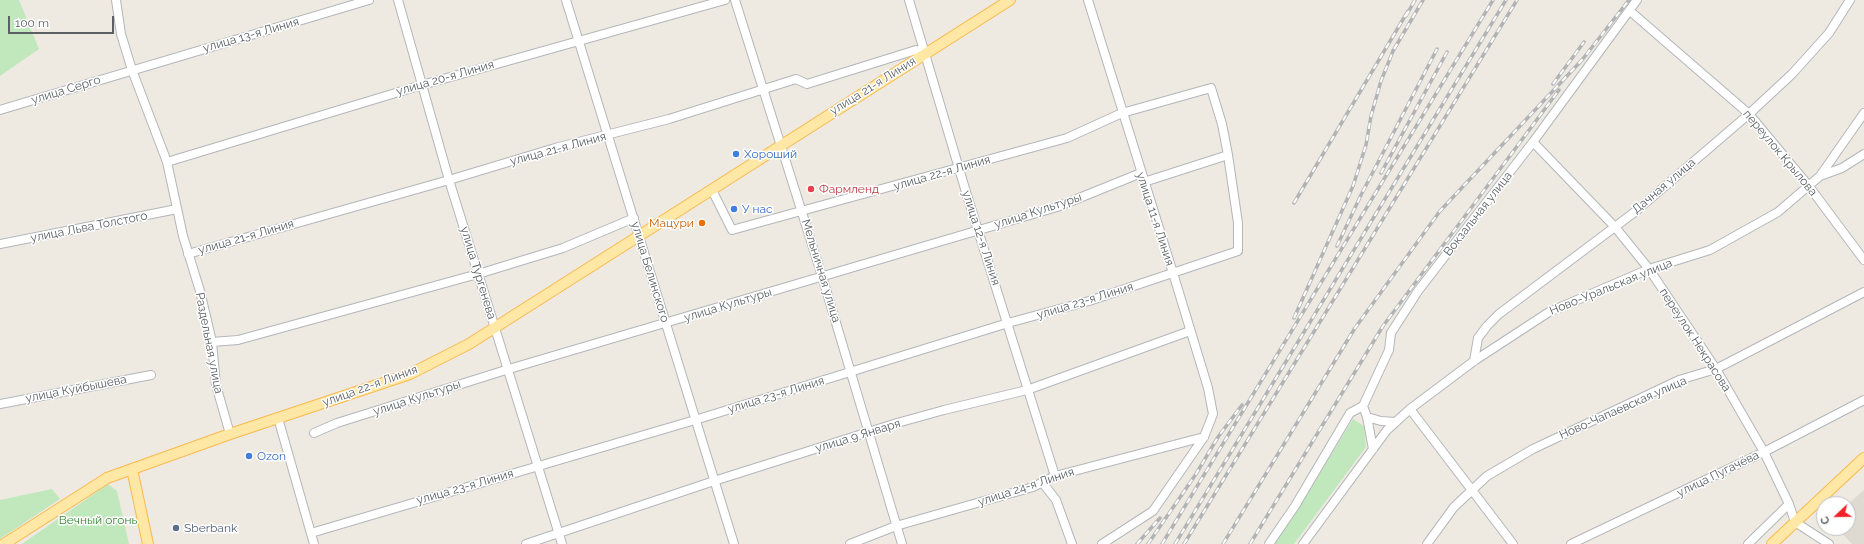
<!DOCTYPE html>
<meta charset="utf-8">
<style>
body{margin:0}
#map{position:relative;width:1864px;height:544px;overflow:hidden;background:#eeeae2;font-family:Raleway,sans-serif}
canvas{display:block}
.north{position:absolute;left:1816px;top:496px;width:40px;height:40px;box-sizing:border-box;background:#fff;border:1px solid #bdbfc1;border-radius:50%;rotate:248deg;font-size:11px;font-weight:700;line-height:16px;text-align:center;color:#5a6064}
.north::after{content:'';display:block;margin:auto;width:14px;height:18px;background:#f42228;clip-path:polygon(50% 0,100% 100%,50% 72%,0 100%)}
.scale{position:absolute;left:8px;top:16px;width:106px;height:18px;box-sizing:border-box;border:2px solid #5a6064;border-top:0;padding-left:5px;font-size:12px;line-height:14px;white-space:nowrap;color:#5a6064;-webkit-text-stroke:3px #fff;paint-order:stroke}
</style>
<div id="map">
<canvas width="1864" height="544"></canvas>
<div class="north">С</div>
<div class="scale">100 m</div>
</div>
<script>
const ctx = document.querySelector('canvas').getContext('2d');
ctx.lineJoin = 'round';
function fill(path, color) {
  ctx.fillStyle = color;
  ctx.fill(path, 'evenodd');
}
function poly(rows) {
  const path = new Path2D();
  for (const r of rows) {
    path.moveTo(r[0], r[1]);
    for (let i = 2; i < r.length; i += 2) path.lineTo(r[i], r[i + 1]);
  }
  return path;
}
function trace(path, color, width, dash) {
  ctx.strokeStyle = color;
  ctx.lineWidth = width;
  ctx.lineCap = dash ? 'butt' : 'round';
  ctx.setLineDash(dash || []);
  ctx.stroke(path);
}
function label(font, color, halo, rows, align = 'center') {
  ctx.font = font + ' Raleway,sans-serif';
  ctx.lineWidth = 3;
  ctx.setLineDash([]);
  ctx.textBaseline = 'middle';
  ctx.strokeStyle = halo;
  ctx.fillStyle = color;
  for (const [text, x, y, turn = 0] of rows) {
    ctx.save();
    ctx.translate(x, y);
    ctx.rotate((+turn || 0) * Math.PI / 180);
    ctx.textAlign = isNaN(turn) ? turn : align;
    if (halo) ctx.strokeText(text, 0, 0);
    ctx.fillText(text, 0, 0);
    ctx.restore();
  }
}
fill(poly([
 [1864,490,1864,544,1852,544,1837,528,1848,528,1848,504]
]), '#ded9d1');
fill(poly([
 [0,0,19,0,39,49,0,76],
 [1353,419,1364,426,1366,447,1294,544,1273,544,1309,491],
 [108,484,117,491,129,544,22,544],
 [52,489,60,499,0,539,0,500]
]), '#c1e8bd');
const minor = poly([
 [116,0,121,34,132,70,167,162,183,236,200,291,212,342,216,385,230,434],
 [398,0,449,180,562,544],
 [566,0,734,544],
 [735,0,822,276,902,544],
 [909,0,966,192,1055,476],
 [1088,0,1173,273,1208,388,1213,414,1204,437,1153,511,1102,544],
 [1630,11,1749,114,1808,185,1864,260],
 [0,110,369,0],
 [1533,142,1615,227,1649,269,1716,369,1764,452,1789,504,1795,522,1829,544],
 [167,162,422,85,725,0],
 [1820,176,1864,113],
 [712,190,732,230,1067,138,1122,113,1211,88,1222,124,1228,155],
 [0,244,177,209],
 [188,254,449,180,555,148,669,119,796,79,807,84,916,50,926,53],
 [212,342,238,340,478,274,563,248,634,218],
 [1474,361,1478,338,1487,326,1499,314,1636,211,1749,114,1792,74,1829,33,1850,0],
 [0,404,151,375],
 [1410,409,1513,544],
 [1367,417,1373,449],
 [278,418,314,544],
 [1396,422,1381,421,1367,417,1363,406,1389,350,1391,333,1418,291,1533,142,1637,0],
 [314,433,337,423,509,369,1057,207,1141,173],
 [1042,482,1056,500,1072,544],
 [311,533,695,420,1008,323,1089,301,1238,251,1238,223,1228,155,1144,182],
 [526,544,714,481,897,423,944,410,1027,390,1190,331],
 [850,544,896,526,1033,487,1055,476,1204,437],
 [1269,544,1295,506,1350,413,1363,406],
 [1303,544,1387,430,1410,409,1474,361,1549,312,1649,269,1710,250,1778,212,1820,176,1842,168,1864,154],
 [1427,544,1454,507,1487,476,1533,449,1679,380,1716,369,1864,292],
 [1571,544,1764,452,1864,400],
 [1748,544,1789,504]
]);
const major = poly([
 [132,469,148,544],
 [4,544,107,478,230,434,410,374,469,344,1010,0],
 [1772,544,1864,458]
]);
trace(minor, '#b3b6ba', 10);
trace(major, '#fab94f', 12);
trace(minor, '#fff', 8);
trace(major, '#ffe8a6', 10);
const rail = poly([
 [1406,16,1415,0],
 [1553,84,1584,42],
 [1381,173,1447,52],
 [1294,203,1408,11],
 [1337,246,1361,195,1437,49],
 [1294,318,1353,186,1366,145,1371,116,1381,81,1393,51,1423,0],
 [1137,544,1160,518],
 [1148,544,1196,474,1218,437,1242,405],
 [1162,544,1493,0],
 [1175,544,1506,0],
 [1184,544,1517,0],
 [1223,544,1355,328,1440,211,1582,60,1629,0],
 [1250,544,1383,326,1559,90]
]);
trace(rail, '#b2b3b4', 3.5);
trace(rail, '#fff', 2, [6]);
for (const [x, y, r, color] of [
 [736,154,4,"#3f7fe0"],
 [811,189,4,"#e0444e"],
 [734,209,4,"#3f7fe0"],
 [702,223,4,"#e8710a"],
 [249,456,4,"#3f7fe0"],
 [176,528,4,"#5c6f8a"]
]) {
  const dot = new Path2D();
  dot.arc(x, y, r, 0, 2 * Math.PI);
  ctx.fillStyle = color;
  ctx.fill(dot);
  trace(dot, '#fff', 1.5);
}
label('12px', '#5a6064', '#fff', [
 ["улица 13-я Линия",251,35,-16],
 ["улица 20-я Линия",445,78,-16],
 ["улица 21-я Линия",873,86,-32],
 ["улица Серго",66,90,-17],
 ["улица 21-я Линия",558,149,-15],
 ["переулок Крылова",1780,153,50],
 ["улица 22-я Линия",942,173,-16],
 ["Дачная улица",1664,186,-40],
 ["улица Культуры",1038,211,-18],
 ["Вокзальная улица",1478,214,-52],
 ["улица 11-я Линия",1155,219,72],
 ["улица Льва Толстого",89,227,-11],
 ["улица 21-я Линия",246,237,-16],
 ["улица 12-я Линия",981,238,72],
 ["Мельничная улица",821,271,73],
 ["улица Белинского",650,272,73],
 ["улица Тургенева",478,273,73],
 ["Ново-Уральская улица",1611,287,-22],
 ["улица 23-я Линия",1085,301,-17],
 ["улица Культуры",728,305,-17],
 ["переулок Некрасова",1695,340,57],
 ["Раздельная улица",209,343,79],
 ["улица 22-я Линия",370,386,-20],
 ["улица Куйбышева",76,389,-11],
 ["улица 23-я Линия",776,395,-17],
 ["улица Культуры",417,398,-18],
 ["Ново-Чапаевская улица",1623,408,-24],
 ["улица 9 Января",858,436,-17],
 ["улица Пугачёва",1718,474,-26],
 ["улица 23-я Линия",465,487,-16],
 ["улица 24-я Линия",1026,487,-18]
]);
label('12px', '#366cbe', '#fff', [
 ["Хороший",744,154],
 ["У нас",742,209],
 ["Ozon",257,456]
], 'left');
label('12px', '#be3a42', '#fff', [
 ["Фармленд",819,189]
], 'left');
label('12px', '#c56008', '#fff', [
 ["Мацури",694,223]
], 'right');
label('12px', '#34872f', '#fff', [
 ["Вечный огонь",98,520]
]);
label('12px', '#4e5e75', '#fff', [
 ["Sberbank",184,528]
], 'left');
</script>
